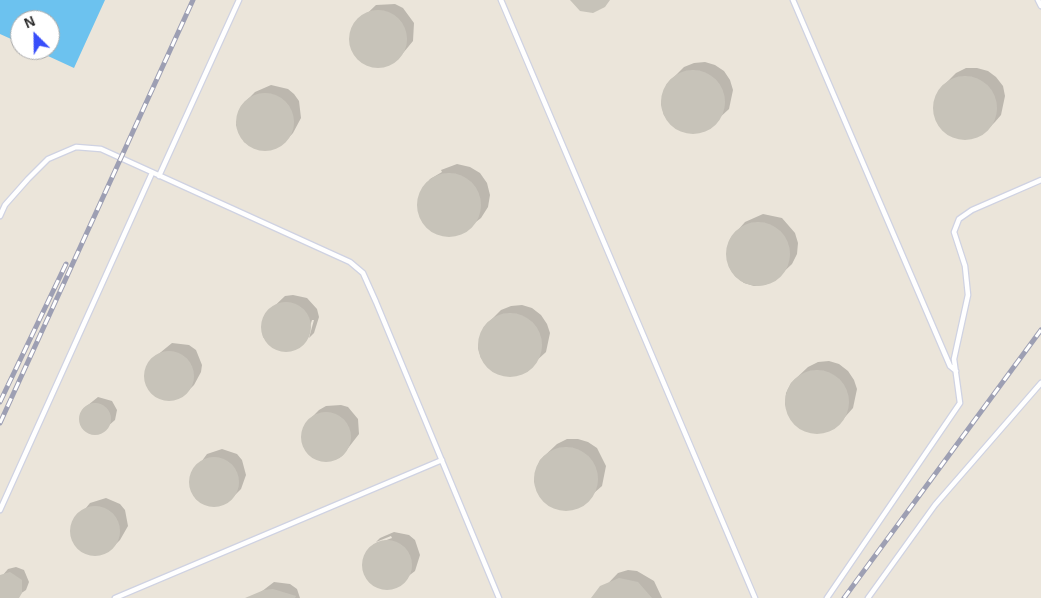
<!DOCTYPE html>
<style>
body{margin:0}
#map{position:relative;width:1041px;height:598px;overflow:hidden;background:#ebe5da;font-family:Helvetica,sans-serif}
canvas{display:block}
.north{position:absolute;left:10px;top:10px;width:50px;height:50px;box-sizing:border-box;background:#fff;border:1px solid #a9a9a9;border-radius:50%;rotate:337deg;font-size:14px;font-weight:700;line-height:20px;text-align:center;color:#292929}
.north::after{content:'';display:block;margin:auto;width:18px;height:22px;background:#384efa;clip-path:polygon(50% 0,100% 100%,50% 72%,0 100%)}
</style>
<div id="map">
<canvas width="1041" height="598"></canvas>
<div class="north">N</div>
</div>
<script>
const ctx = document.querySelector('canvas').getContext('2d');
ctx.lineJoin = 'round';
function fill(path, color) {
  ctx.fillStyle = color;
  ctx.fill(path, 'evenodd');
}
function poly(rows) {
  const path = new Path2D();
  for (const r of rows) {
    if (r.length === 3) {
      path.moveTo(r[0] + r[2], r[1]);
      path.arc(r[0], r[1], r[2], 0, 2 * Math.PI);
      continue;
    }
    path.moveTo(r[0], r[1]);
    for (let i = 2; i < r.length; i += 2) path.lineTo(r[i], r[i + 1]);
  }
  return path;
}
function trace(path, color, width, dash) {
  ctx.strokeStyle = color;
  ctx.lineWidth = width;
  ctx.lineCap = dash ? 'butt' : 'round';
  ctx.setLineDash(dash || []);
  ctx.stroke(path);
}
fill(poly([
 [0,0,105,0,74,68,35,50,50,50,50,20,20,20,20,43,0,34]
]), '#6cc2ef');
fill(poly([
 [395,4,403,8,414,23,413,41,399,58,388,65,374,67,366,64,354,51,351,34,354,26,376,5],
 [705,62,715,65,724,71,730,80,733,90,729,109,705,131,696,133,677,129,664,115,661,104,663,93,667,84,684,67,694,63],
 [966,68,977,68,988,71,996,77,1003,86,1005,96,1001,115,995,122,986,131,968,139,949,135,942,129,934,110,935,99,940,89,956,73],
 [271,85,288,89,294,94,299,101,301,118,293,133,285,142,269,150,260,150,244,142,236,125,240,108,246,101,255,92],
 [457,164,470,167,480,173,487,183,490,195,488,207,481,218,462,233,450,236,438,234,428,227,421,217,418,206,420,193,430,179,442,172,441,170],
 [763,214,782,218,795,233,798,243,797,254,792,264,775,280,765,285,754,286,744,283,735,276,729,267,727,248,730,239,745,222],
 [293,295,307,298,317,309,319,317,314,333,309,338,314,320,312,320,305,342,291,351,275,349,263,337,262,329,265,315,285,296],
 [522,305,532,308,541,315,547,324,550,333,546,352,522,374,513,376,494,372,481,358,478,348,480,337,484,327,501,310,511,306],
 [172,343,189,345,196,350,202,365,201,372,194,385,185,394,171,400,156,396,151,391,145,377,150,361],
 [829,361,839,364,848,371,854,380,857,389,853,408,838,425,820,433,810,432,793,422,788,414,785,404,786,393,791,383,808,367,818,362],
 [98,397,112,401,117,410,115,420,100,433,95,434,86,431,80,418,83,409],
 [341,405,348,407,358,419,359,434,342,456,335,460,318,460,306,449,302,433,310,419,319,410,326,406],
 [567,439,578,439,588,442,597,448,606,466,602,486,578,507,569,510,550,506,537,491,534,481,536,470,540,460,557,444],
 [222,449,237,454,242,460,246,475,241,489,232,498,226,503,210,506,196,499,192,492,190,477,207,454],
 [106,498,120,504,125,510,128,526,120,540,111,549,100,555,92,555,77,547,71,532,72,525,90,503],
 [394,532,409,535,415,540,420,555,415,571,393,588,376,586,370,581,363,567,367,552,373,545,392,538,391,536,376,542,380,538],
 [16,567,24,570,29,582,26,590,14,598,0,597,2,576,8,569],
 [628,570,637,571,654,581,662,598,594,598,618,573],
 [274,582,290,584,297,589,300,598,253,598]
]), '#0003');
fill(poly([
 [570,0,610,0,605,7,593,13,580,11],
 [378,39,29],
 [693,102,32],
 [965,108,32],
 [265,122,29],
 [449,205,32],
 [758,254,32],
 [286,327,25],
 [510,345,32],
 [169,376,25],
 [817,402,32],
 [95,419,16],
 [326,437,25],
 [566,479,32],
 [214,482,25],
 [95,531,25],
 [387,565,25],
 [10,572,22,580,22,593,19,598,0,598,0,575],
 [619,578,638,582,652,598,591,598,600,586],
 [273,589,296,596,295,598,245,598,264,590]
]), '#c7c3b9');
const service = poly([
 [501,0,755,598],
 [793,0,950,366,956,371],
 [1038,0,1041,6],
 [159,176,239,0],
 [0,216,5,205,28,179,48,159,76,147,101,149,350,262,363,273,376,302,499,598],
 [0,510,152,173],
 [115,598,442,460],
 [827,598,960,403,954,359,968,295,965,266,954,232,959,219,972,210,1041,180],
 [868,598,935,505,1041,383]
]);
trace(service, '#cfd2e2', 7);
trace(service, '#fff', 4.5);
const rail = poly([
 [0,402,66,264],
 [0,423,193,0],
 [844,598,1041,330]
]);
trace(rail, '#9d9fb3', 5);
trace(rail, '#fff', 3, [9]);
</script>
